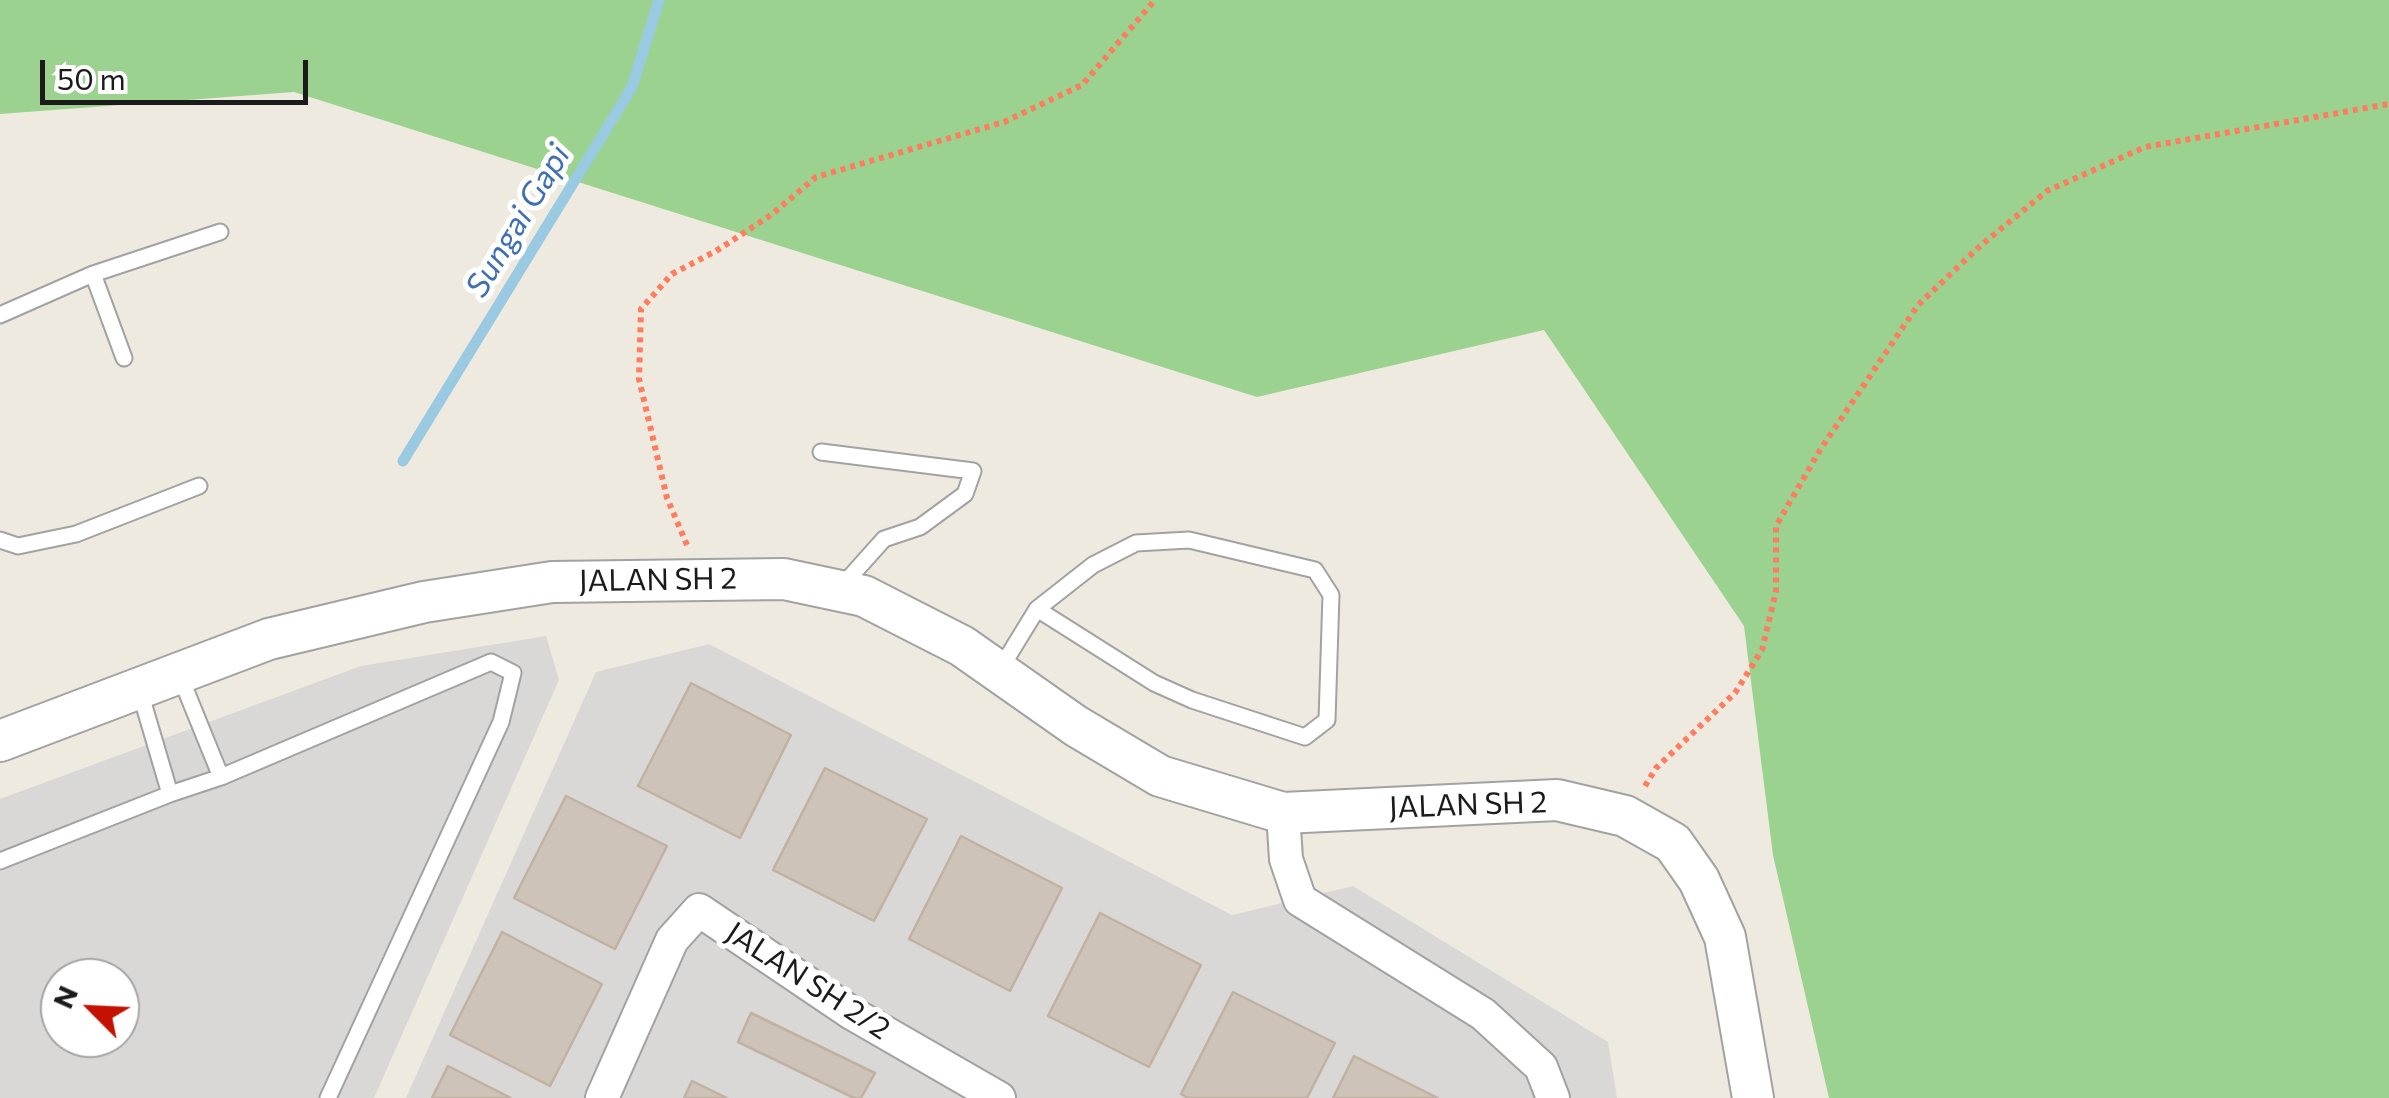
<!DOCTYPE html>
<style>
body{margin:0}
#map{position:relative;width:2389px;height:1098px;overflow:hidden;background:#eeeadf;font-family:Commissioner,sans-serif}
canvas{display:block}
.north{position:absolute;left:40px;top:958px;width:100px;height:100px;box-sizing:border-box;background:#fff;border:2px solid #a4a4a4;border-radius:50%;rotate:294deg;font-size:28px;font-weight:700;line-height:40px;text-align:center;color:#1b1b1b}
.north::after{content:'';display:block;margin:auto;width:35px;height:45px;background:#c51200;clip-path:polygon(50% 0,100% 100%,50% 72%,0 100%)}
.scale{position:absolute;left:40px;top:60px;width:268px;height:45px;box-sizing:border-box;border:5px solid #1b1b1b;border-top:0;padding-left:12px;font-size:30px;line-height:35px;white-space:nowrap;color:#1b1b1b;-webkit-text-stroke:8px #fff;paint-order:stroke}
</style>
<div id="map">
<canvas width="2389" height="1098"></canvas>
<div class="north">N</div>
<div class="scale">50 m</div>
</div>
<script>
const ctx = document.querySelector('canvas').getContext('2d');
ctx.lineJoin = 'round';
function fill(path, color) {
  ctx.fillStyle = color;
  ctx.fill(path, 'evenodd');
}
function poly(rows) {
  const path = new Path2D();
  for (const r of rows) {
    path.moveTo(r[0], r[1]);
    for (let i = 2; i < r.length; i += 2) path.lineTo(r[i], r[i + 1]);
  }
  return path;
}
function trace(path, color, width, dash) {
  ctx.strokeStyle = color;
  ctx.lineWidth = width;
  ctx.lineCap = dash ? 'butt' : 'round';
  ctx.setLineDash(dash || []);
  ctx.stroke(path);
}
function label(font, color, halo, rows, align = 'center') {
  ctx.font = font + ' Commissioner,sans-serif';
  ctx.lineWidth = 10;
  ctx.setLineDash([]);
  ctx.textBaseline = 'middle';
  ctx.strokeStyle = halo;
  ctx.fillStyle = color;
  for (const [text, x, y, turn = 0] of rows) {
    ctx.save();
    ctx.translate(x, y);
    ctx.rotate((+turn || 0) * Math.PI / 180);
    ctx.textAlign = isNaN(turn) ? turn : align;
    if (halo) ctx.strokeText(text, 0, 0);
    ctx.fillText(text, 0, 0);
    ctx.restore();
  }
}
fill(poly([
 [546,636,559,680,374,1098,0,1098,0,799,361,666],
 [60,978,120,978,120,1038,60,1038],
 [709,644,1232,915,1353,886,1608,1042,1617,1098,406,1098,596,672]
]), '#d9d8d7');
fill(poly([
 [0,0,2389,0,2389,1098,1829,1098,1773,855,1744,626,1544,330,1257,397,294,92,0,114]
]), '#9cd28f');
trace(poly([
 [403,461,632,87,659,0]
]), '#9acae1', 11);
const building = poly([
 [691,683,791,735,740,838,638,786,691,683],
 [825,768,927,819,874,921,773,870,825,768],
 [566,796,667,846,615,949,514,898,566,796],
 [961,836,1062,888,1010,991,909,939,961,836],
 [1100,913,1201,965,1149,1067,1048,1016,1100,913],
 [502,932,602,984,550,1086,450,1035,502,932],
 [1233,992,1335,1043,1307,1098,1188,1098,1181,1094,1233,992],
 [751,1013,875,1073,861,1098,854,1098,738,1042,751,1013],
 [1354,1056,1438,1098,1333,1098,1354,1056],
 [448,1066,511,1098,432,1098,448,1066],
 [692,1081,727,1098,684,1098,692,1081]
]);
fill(building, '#cec3b8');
trace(building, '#c1b1a0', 2.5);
const service = poly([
 [93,274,124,358],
 [0,315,93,274,220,232],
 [821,452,973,471,965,494,920,527,884,539,841,587],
 [0,540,18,546,76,534,199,486],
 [999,671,1037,609,1093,565,1136,543,1189,540,1315,570,1331,595,1327,720,1305,737,1192,700,1154,683,1037,609],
 [180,676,221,777],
 [140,692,170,794],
 [0,861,170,794,221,777,491,662,513,673,501,722,328,1098]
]);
const minor = poly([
 [1283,813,1286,859,1300,900,1483,1014,1541,1067,1553,1098],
 [602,1098,672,940,699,910,853,1014,999,1098]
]);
const tertiary = poly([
 [0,741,269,639,424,602,552,582,784,579,864,596,962,646,1076,726,1160,776,1283,813,1557,800,1625,816,1673,843,1699,880,1725,937,1753,1098]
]);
trace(service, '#a2a2a2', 19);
trace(minor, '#a2a2a2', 36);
trace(tertiary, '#a2a2a2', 44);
trace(poly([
 [687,545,667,498,639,379,641,309,672,274,716,251,771,215,816,177,1004,122,1082,85,1155,0],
 [1645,786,1656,768,1735,693,1762,650,1776,591,1776,526,1820,450,1918,305,1980,246,2047,191,2145,147,2389,104]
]), '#ff7d5e', 6, [5, 5]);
trace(service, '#fff', 15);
trace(minor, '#fff', 32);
trace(tertiary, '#fff', 40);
label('30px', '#1b1b1b', '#fff', [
 ["JALAN SH 2",658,580,-1],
 ["JALAN SH 2",1468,805,-2],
 ["JALAN SH 2/2",808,981,33]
]);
label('italic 32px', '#3f6eb2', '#fff', [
 ["Sungai Gapi",518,221,-59]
]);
</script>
